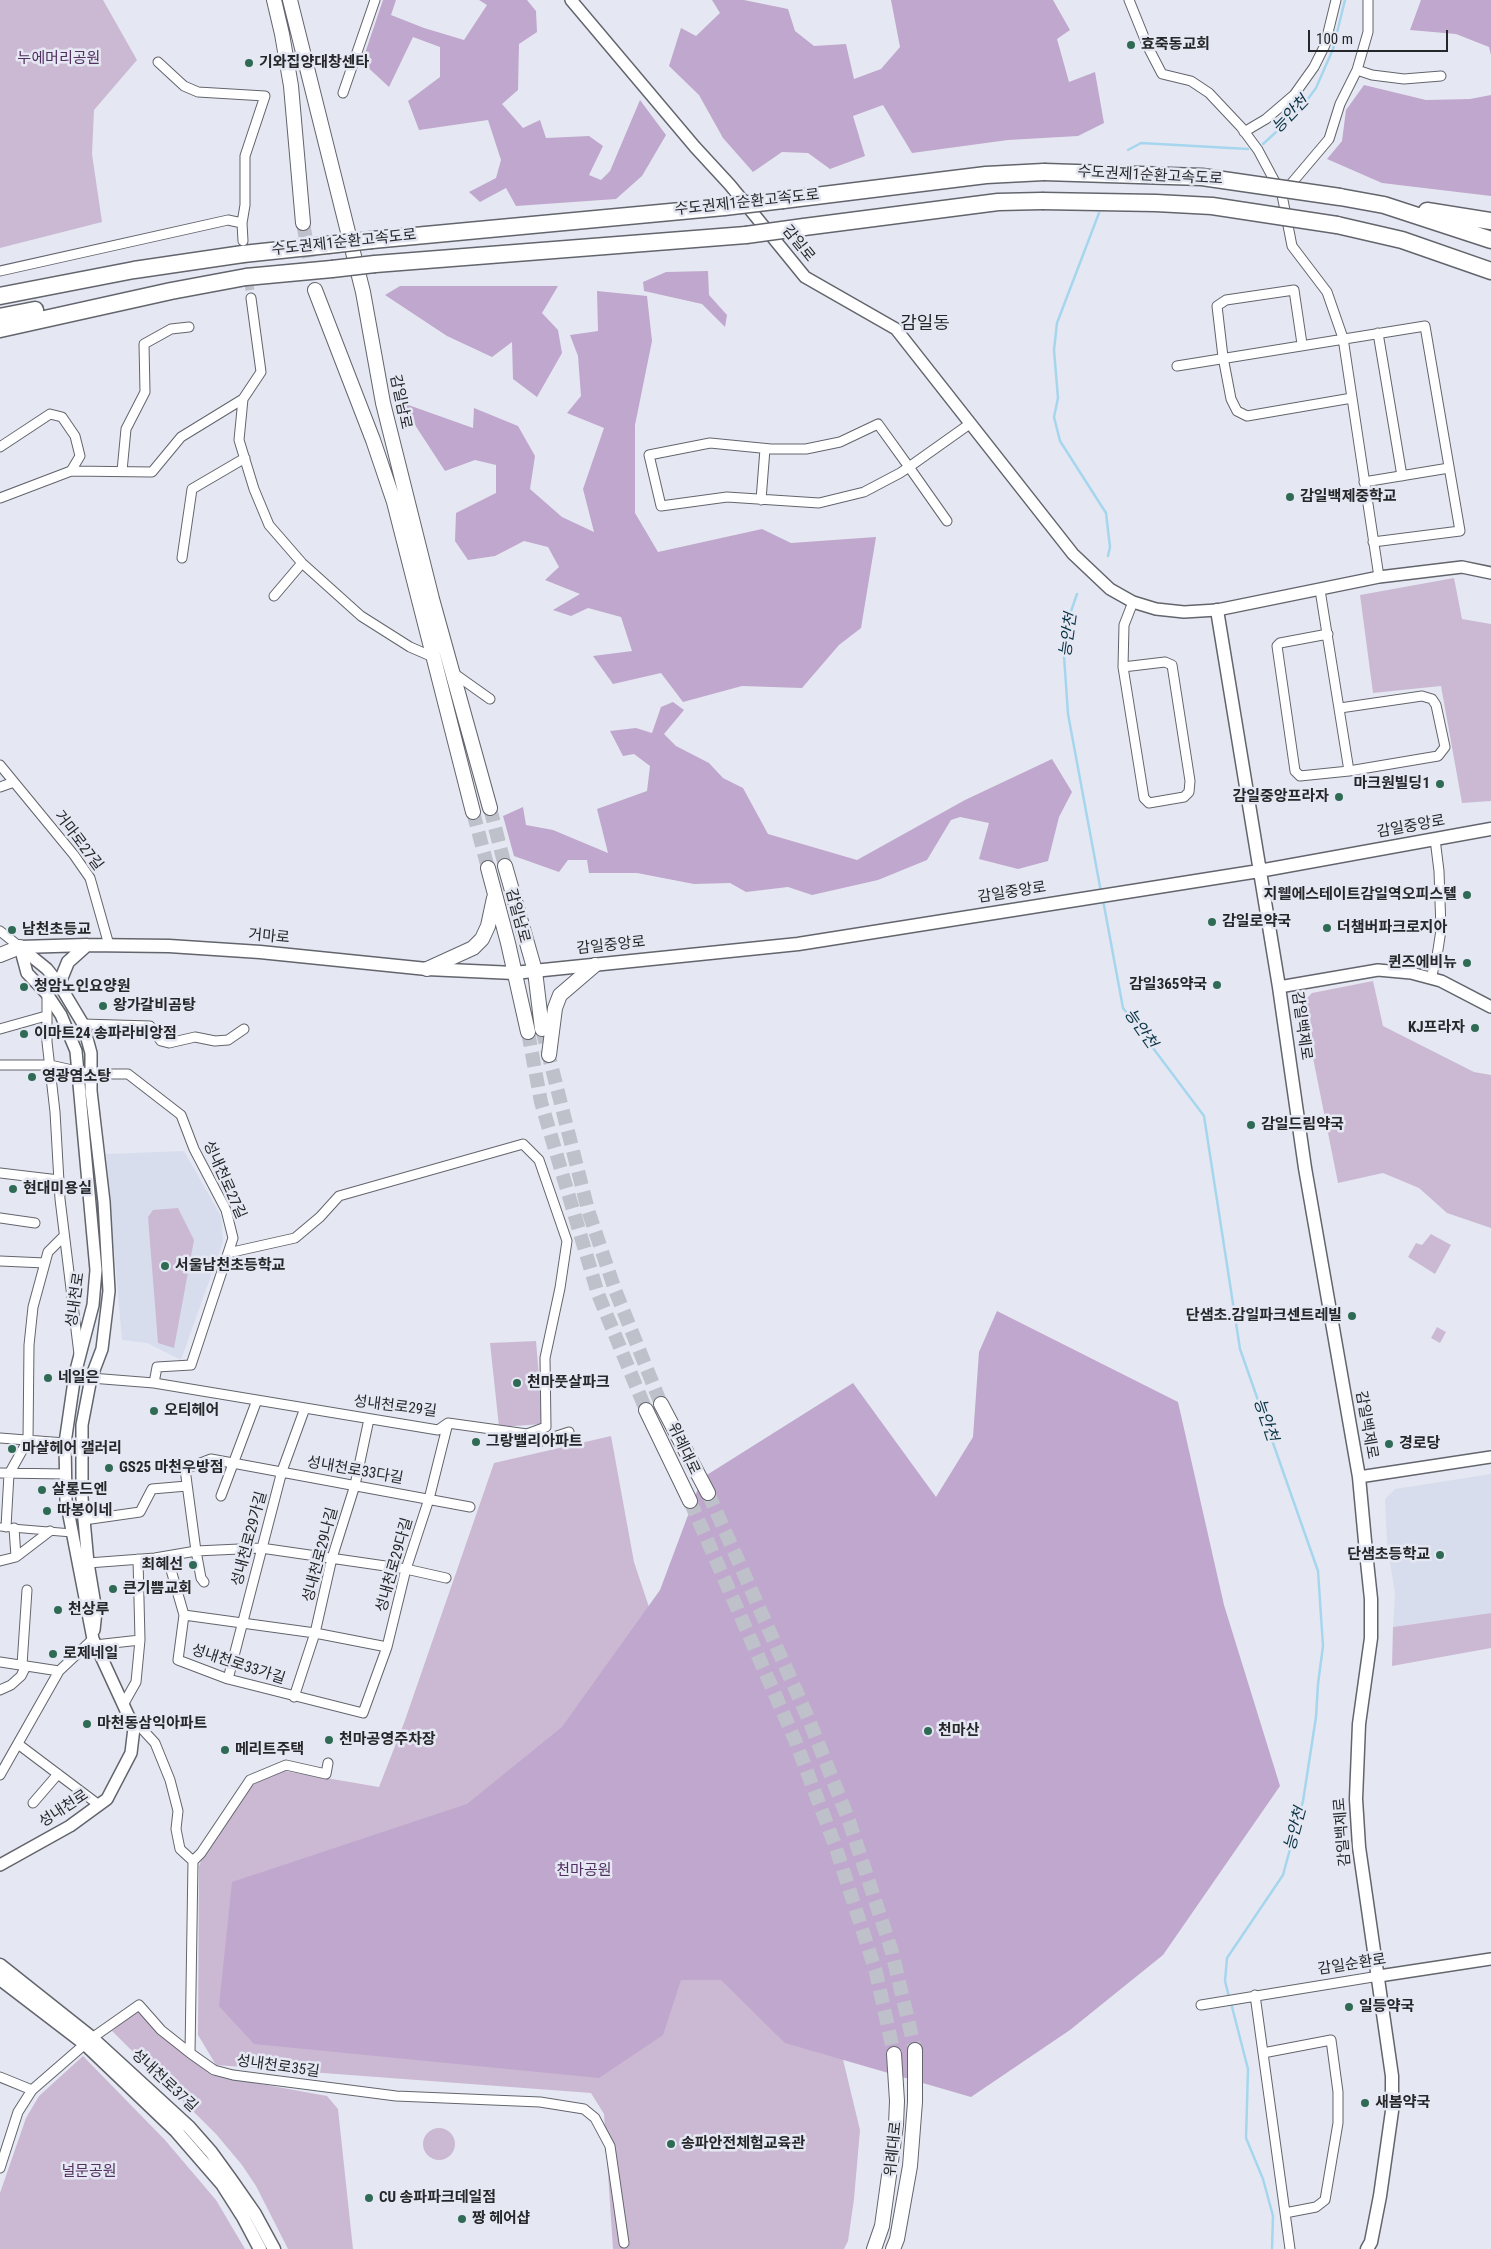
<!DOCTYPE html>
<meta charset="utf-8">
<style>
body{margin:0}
#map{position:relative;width:1491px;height:2249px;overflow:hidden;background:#e5e8f2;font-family:"Roboto Condensed",sans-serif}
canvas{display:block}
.scale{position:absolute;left:1308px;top:30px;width:140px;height:22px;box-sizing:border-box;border:2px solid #26272a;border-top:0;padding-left:6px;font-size:15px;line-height:18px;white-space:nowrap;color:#26272a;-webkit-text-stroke:4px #e5e8f2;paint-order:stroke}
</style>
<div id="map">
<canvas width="1491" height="2249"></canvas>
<div class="scale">100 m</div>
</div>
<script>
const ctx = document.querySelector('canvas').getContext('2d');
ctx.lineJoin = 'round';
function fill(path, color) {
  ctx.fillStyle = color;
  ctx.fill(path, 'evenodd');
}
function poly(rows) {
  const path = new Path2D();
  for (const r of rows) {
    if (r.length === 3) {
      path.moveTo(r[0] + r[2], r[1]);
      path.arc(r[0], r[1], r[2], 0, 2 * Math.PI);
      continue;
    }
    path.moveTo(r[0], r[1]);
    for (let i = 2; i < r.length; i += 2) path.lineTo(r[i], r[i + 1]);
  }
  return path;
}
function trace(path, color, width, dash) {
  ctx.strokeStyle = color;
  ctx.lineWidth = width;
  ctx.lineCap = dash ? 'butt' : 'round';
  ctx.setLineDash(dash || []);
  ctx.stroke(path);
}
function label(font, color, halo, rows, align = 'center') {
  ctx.font = font + ' "Roboto Condensed","Noto Sans KR",sans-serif';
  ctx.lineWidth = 5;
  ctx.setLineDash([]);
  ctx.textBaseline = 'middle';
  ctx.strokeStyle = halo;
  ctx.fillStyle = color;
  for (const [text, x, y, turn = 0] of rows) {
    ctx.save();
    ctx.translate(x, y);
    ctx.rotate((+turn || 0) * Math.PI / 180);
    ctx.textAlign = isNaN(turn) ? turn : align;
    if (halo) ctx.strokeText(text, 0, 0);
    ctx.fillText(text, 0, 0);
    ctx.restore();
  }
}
fill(poly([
 [184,1151,221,1216,223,1242,181,1360,147,1343,122,1340,106,1154],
 [1491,1474,1491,1613,1393,1627,1395,1594,1387,1543,1385,1499,1395,1489]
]), '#d8dded');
fill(poly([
 [0,0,103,0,137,60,94,110,92,154,102,222,0,248],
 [1454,578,1462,619,1491,624,1491,801,1462,803,1441,686,1373,693,1360,595],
 [1373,981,1383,1026,1474,1072,1491,1075,1491,1228,1447,1213,1419,1188,1383,1173,1338,1183,1302,1003,1312,993],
 [178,1208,194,1240,174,1348,158,1343,148,1217,153,1210],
 [1431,1234,1451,1245,1435,1274,1408,1257,1416,1243,1422,1245],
 [1437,1327,1446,1332,1440,1343,1431,1338],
 [536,1341,543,1424,499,1427,490,1343],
 [611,1436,634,1562,669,1667,840,2047,860,2130,854,2199,848,2241,844,2249,613,2249,604,2114,591,2093,216,2065,198,2035,199,1866,207,1847,252,1785,285,1771,379,1787,404,1723,494,1463],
 [1491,1613,1491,1648,1392,1666,1393,1627],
 [137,2010,158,2033,211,2075,327,2096,338,2109,353,2249,288,2249,256,2186,242,2165,216,2134,112,2031],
 [83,2056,165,2140,216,2200,245,2249,0,2249,0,2193,26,2118,39,2096],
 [439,2144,16]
]), '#cbb9d4');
fill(poly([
 [383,0,396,0,391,15,424,28,464,40,487,5,479,0,527,0,536,11,537,32,519,44,518,90,502,104,523,128,540,120,546,138,589,136,603,146,589,175,601,180,610,171,640,100,666,135,642,176,616,199,516,206,506,188,480,202,469,192,496,178,501,160,488,120,419,130,408,101,440,77,440,47,413,37,389,87,362,62],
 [712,0,744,0,788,9,795,31,814,46,846,44,854,79,881,69,900,47,891,0,1053,0,1070,30,1057,39,1069,82,1095,72,1104,123,1078,136,1008,140,912,153,883,105,853,116,865,156,830,169,808,153,782,152,753,172,723,138,699,95,669,66,681,28,696,36,720,13],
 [1421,0,1491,0,1491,55,1489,47,1456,34,1410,30],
 [1364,85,1426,100,1470,99,1491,95,1491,196,1382,183,1327,159,1342,141,1346,110],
 [708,271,709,295,727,315,725,327,702,304,644,291,643,282,666,272],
 [400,286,558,286,542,313,558,330,562,353,537,397,513,379,512,342,492,357,447,336,385,295],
 [597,291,647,296,652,341,635,425,635,513,658,552,762,529,791,543,876,537,861,628,839,645,802,688,742,686,683,702,661,673,613,684,593,656,632,651,621,617,588,608,571,616,553,610,580,594,545,580,559,567,548,547,524,541,495,556,468,560,455,541,456,513,496,493,496,465,475,460,445,471,400,402,473,428,474,408,518,426,535,456,530,489,562,517,594,532,583,489,604,428,567,413,581,396,578,356,570,335,598,331],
 [673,702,684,710,664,734,676,746,709,763,723,778,743,788,768,834,857,860,965,800,1052,759,1072,792,1059,817,1048,861,1018,869,979,859,989,823,960,817,951,820,927,860,878,880,812,895,788,887,746,892,730,883,694,884,637,873,589,873,587,860,568,860,559,872,514,856,503,816,523,807,526,825,553,830,608,853,597,809,647,791,650,766,634,754,623,756,610,731,636,728,652,733,661,707],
 [997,1311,1178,1402,1224,1605,1280,1786,1163,1955,1070,2030,971,2097,785,2043,721,1980,681,1980,663,2035,599,2078,254,2044,219,2006,232,1882,467,1804,562,1727,660,1590,702,1478,853,1383,936,1497,973,1437,979,1352]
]), '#c0a7cd');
trace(poly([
 [1263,144,1299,111,1316,88,1333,49,1345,0],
 [1128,150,1141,143,1248,149],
 [1099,213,1057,323,1054,350,1058,398,1054,417,1060,441,1106,513,1110,547,1108,556],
 [1077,594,1068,620,1064,656,1068,714,1101,892],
 [1103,900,1123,1008,1204,1116,1240,1349,1318,1571,1323,1646,1318,1684,1316,1717,1303,1801,1283,1875,1227,1958,1225,1981,1229,1997],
 [1231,2003,1248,2069,1246,2138,1263,2179,1273,2216,1272,2249]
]), '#a6d6ee', 2.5);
trace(poly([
 [243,241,251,298]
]), '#bfc1ca', 9, [9, 4.5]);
trace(poly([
 [303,223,315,290],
 [490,808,505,866],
 [473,812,488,868],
 [542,1029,588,1210,615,1290,661,1404],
 [528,1032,541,1102,598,1294,646,1410],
 [708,1493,809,1720,849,1821,892,1952,915,2050],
 [690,1501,795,1740,835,1845,876,1972,894,2054]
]), '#bfc1ca', 14, [14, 7]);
const pedestrian = poly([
 [0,1527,72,1533]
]);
const minor = poly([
 [1129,0,1148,47,1162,74,1191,81,1209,93,1241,127,1258,150,1282,195,1292,246,1327,292,1343,338,1379,577],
 [158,62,184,86,198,92,265,96,245,156,245,205,242,223,243,241],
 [1357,70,1372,75,1404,79,1441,76],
 [343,93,375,0],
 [1244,132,1266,119,1294,95,1314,67,1325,45,1336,0],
 [1285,191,1329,139,1340,104,1357,70,1368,32,1368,0],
 [0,271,228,220,242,223],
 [1378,333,1402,476],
 [1302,344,1294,290,1226,300,1217,306,1223,357,1231,399,1237,411,1247,416,1352,398],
 [1177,366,1425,326,1460,531,1373,542],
 [243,399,239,440,254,489,269,525,302,563,361,616,410,647,433,657],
 [0,447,50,414,62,417,75,436,80,456,71,471],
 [122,471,126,429,145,392,144,344,171,329,189,327],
 [1364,482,1449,468],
 [0,498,71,471,152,472,181,437,243,399,261,372,251,298],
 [761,500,765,449],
 [947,521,909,467,878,424,840,442,806,449,771,449,710,443,649,455,661,506,727,497,819,503,864,492,900,473,909,467,971,423],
 [182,558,192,489,245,458],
 [1320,590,1349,771],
 [274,596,302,563],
 [1328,634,1280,643,1277,646,1295,771,1300,776,1349,771,1438,756,1445,747,1436,705,1432,699,1422,696,1340,708],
 [1165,662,1172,665,1190,781,1189,792,1184,797,1149,803,1144,798,1123,667,1165,662],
 [1123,667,1124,625,1133,602],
 [452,672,490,699],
 [0,765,74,855,90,878,109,945],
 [0,787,14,782],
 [0,931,20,947],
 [1431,978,1437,956,1441,930,1439,871,1435,839],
 [47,994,47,1042,55,1112,60,1199,79,1354],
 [83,1024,150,1026,161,1041,169,1043,195,1037,215,1041,228,1040,244,1029],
 [0,1029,46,1016],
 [0,1065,50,1065,90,1074,128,1074,181,1115,194,1149,226,1210,233,1238,191,1365,157,1367,154,1383],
 [0,1173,59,1180],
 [0,1218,35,1223],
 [228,1253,295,1238,320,1217,339,1196,523,1144,539,1160,567,1241,560,1288,545,1358,546,1427,527,1434],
 [0,1261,45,1263],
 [75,1374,91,1378,154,1383,438,1430,448,1423,527,1434,538,1442,569,1432],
 [0,1438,65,1443],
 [0,1473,66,1474],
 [221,1496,257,1400],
 [84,1520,140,1512,152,1489,187,1486],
 [6,1527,9,1474,28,1440,29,1345,33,1307,48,1252,64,1236],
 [14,1528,16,1557],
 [167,1556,184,1615,178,1660,228,1679,363,1713,387,1647,406,1569,429,1499,448,1423],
 [0,1561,16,1557,50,1531],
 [88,1563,155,1558,196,1551,261,1548,406,1569,446,1578],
 [204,1582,201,1578,196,1551,185,1469,211,1459,470,1507],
 [184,1615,315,1633,387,1647],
 [95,1645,140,1640],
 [0,1662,59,1671],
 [22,1665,27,1590],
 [228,1679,282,1471,305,1408],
 [0,1690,11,1685,21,1676,26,1666],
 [294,1697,315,1633,332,1558,355,1485,369,1419],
 [123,1705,136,1682,140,1640,138,1559],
 [132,1718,155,1743,170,1780,178,1811,176,1829,180,1849,193,1861,190,2053],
 [18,1744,99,1805],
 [0,1775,59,1671,93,1639],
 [33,1803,58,1774],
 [193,1861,201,1853,250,1780,286,1765,326,1774,328,1763],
 [1255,1995,1290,2249],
 [1201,2005,1379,1976],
 [92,2038,139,2005,161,2030,190,2053,214,2070,233,2075,396,2096,540,2102,584,2109,595,2118,610,2146,624,2243],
 [1263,2053,1331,2040,1338,2092,1338,2123,1325,2200,1316,2207,1285,2213],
 [0,2077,32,2090],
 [0,2168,18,2112,32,2090,85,2044]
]);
const tertiary = poly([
 [571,0,695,147,730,185,805,277,896,329,1073,554,1110,589,1133,602,1156,609,1184,612,1217,610,1379,577,1462,567,1491,573],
 [20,947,47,969,59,984,83,1024,91,1053,91,1091,104,1202,109,1291,102,1349,91,1378,82,1425,82,1498,88,1563,96,1611,94,1630],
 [1279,987,1378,970,1411,973,1441,981,1491,1007],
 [1359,1477,1491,1457],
 [0,1865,70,1826,107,1799,131,1753,134,1728,93,1639,66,1500,65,1443,75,1374,93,1305,96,1270,76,1051,61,1015,47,994,27,973,20,947],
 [1379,1976,1491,1959]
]);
const secondary = poly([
 [1217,610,1279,987,1305,1168,1359,1477,1366,1552,1371,1599,1371,1638,1359,1724,1356,1799,1359,1847,1392,2076,1392,2111,1380,2196,1371,2242,1367,2249],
 [20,947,87,945,169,946,260,952,427,969,514,973,798,944,1259,871,1491,829],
 [59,984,68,962,87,945],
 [0,1965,92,2038,189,2127,211,2152,232,2181,255,2214,274,2249],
 [0,1979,85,2044,176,2131,222,2184,243,2217,260,2249]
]);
const primary = poly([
 [274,0,282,34,291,86,303,223],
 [290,0,363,292,383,403,432,599,490,808],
 [315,290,373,440,394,502,473,812],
 [505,866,535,971,542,1029],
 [488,868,508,943,528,1032],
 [0,955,20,947],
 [427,969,473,948,482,939,488,926,494,898],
 [549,1055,555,1008,560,995,595,965],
 [661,1404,708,1493],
 [646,1410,690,1501],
 [874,2249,882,2226,896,2125,897,2101,894,2054],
 [893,2249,897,2239,910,2166,915,2102,915,2050]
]);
const motorway = poly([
 [1340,197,1384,205,1491,240],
 [783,200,986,175,1044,172],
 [1427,211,1491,221],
 [1337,225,1402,240,1491,271],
 [804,227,998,202,1042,201],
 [372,240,724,207],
 [375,264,746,235],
 [0,296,134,270,243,254,328,245],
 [0,317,35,310],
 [0,329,171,291,246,277,332,269]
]);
trace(pedestrian, '#63656d', 9);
trace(minor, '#63656d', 11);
trace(tertiary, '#63656d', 14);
trace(secondary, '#63656d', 15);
trace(primary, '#63656d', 16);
trace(motorway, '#63656d', 19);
trace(pedestrian, '#fff', 7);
trace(minor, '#fff', 9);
trace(tertiary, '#fff', 11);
trace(secondary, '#fff', 12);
trace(primary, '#fff', 14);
trace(motorway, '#fff', 16);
const motorwayBridge = poly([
 [1044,172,1202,177,1340,197],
 [1042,201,1156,203,1212,206,1337,225],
 [724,207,783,200],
 [746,235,804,227],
 [328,245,372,240],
 [332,269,375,264]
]);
trace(motorwayBridge, '#63656d', 19, []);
trace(motorwayBridge, '#fff', 16);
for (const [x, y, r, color] of [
 [1131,45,5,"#2f6a55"],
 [249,63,5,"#2f6a55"],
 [1290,497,5,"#2f6a55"],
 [1440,784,5,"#2f6a55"],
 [1339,797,5,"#2f6a55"],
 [1467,895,5,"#2f6a55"],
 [1212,922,5,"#2f6a55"],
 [1327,928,5,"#2f6a55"],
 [12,930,5,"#2f6a55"],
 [1467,963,5,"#2f6a55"],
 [1217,985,5,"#2f6a55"],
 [24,987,5,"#2f6a55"],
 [103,1006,5,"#2f6a55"],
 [1475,1028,5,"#2f6a55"],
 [24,1034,5,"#2f6a55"],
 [32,1077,5,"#2f6a55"],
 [1251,1125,5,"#2f6a55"],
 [13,1189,5,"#2f6a55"],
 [165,1266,5,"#2f6a55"],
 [1352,1316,5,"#2f6a55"],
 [48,1378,5,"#2f6a55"],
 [517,1383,5,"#2f6a55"],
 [154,1411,5,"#2f6a55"],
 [476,1442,5,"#2f6a55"],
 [1389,1444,5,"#2f6a55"],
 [12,1449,5,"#2f6a55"],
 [109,1468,5,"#2f6a55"],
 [42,1490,5,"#2f6a55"],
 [47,1511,5,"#2f6a55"],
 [1440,1555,5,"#2f6a55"],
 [193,1565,5,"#2f6a55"],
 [113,1589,5,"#2f6a55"],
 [58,1610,5,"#2f6a55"],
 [53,1654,5,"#2f6a55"],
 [87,1724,5,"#2f6a55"],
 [928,1731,5,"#2f6a55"],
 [329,1740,5,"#2f6a55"],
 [225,1750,5,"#2f6a55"],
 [1349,2007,5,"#2f6a55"],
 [1365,2103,5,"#2f6a55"],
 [671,2144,5,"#2f6a55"],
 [369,2198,5,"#2f6a55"],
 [462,2219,5,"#2f6a55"]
]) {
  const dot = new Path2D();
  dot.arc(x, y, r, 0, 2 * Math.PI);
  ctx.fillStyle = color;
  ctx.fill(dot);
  trace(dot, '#e5e8f2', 2);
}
label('bold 15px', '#26272a', '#e5e8f2', [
 ["효죽동교회",1141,45],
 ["기와집양대창센타",259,63],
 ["감일백제중학교",1300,497],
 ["마크원빌딩1",1430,784,"right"],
 ["감일중앙프라자",1329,797,"right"],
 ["지웰에스테이트감일역오피스텔",1457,895,"right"],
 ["감일로약국",1222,922],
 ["더챔버파크로지아",1337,928],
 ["남천초등교",22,930],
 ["퀸즈에비뉴",1457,963,"right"],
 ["감일365약국",1207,985,"right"],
 ["청암노인요양원",34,987],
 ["왕가갈비곰탕",113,1006],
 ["KJ프라자",1465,1028,"right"],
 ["이마트24 송파라비앙점",34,1034],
 ["영광염소탕",42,1077],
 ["감일드림약국",1261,1125],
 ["현대미용실",23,1189],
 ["서울남천초등학교",175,1266],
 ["단샘초.감일파크센트레빌",1342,1316,"right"],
 ["네일은",58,1378],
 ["천마풋살파크",527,1383],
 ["오티헤어",164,1411],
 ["그랑밸리아파트",486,1442],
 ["경로당",1399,1444],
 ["마샬헤어 갤러리",22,1449],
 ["GS25 마천우방점",119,1468],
 ["살롱드엔",52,1490],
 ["따봉이네",57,1511],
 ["단샘초등학교",1430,1555,"right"],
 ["최혜선",183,1565,"right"],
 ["큰기쁨교회",123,1589],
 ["천상루",68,1610],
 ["로제네일",63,1654],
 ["마천동삼익아파트",97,1724],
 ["천마산",938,1731],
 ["천마공영주차장",339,1740],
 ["메리트주택",235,1750],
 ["일등약국",1359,2007],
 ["새봄약국",1375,2103],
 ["송파안전체험교육관",681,2144],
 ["CU 송파파크데일점",379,2198],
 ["짱 헤어샵",472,2219]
], 'left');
label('15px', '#512f60', '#e5e8f2', [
 ["누에머리공원",59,59],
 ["천마공원",584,1871],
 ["널문공원",89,2172]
]);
label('15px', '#26272a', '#e5e8f2', [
 ["수도권제1순환고속도로",1150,176,3],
 ["수도권제1순환고속도로",747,203,-6],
 ["수도권제1순환고속도로",344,243,-6],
 ["감일로",798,244,51],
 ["감일남로",400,402,78],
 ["감일중앙로",1411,827,-10],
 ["거마로27길",78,841,53],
 ["감일중앙로",1012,893,-9],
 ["감일남로",517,916,75],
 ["거마로",269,937,5],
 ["감일중앙로",611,946,-6],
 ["감일백제로",1301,1026,82],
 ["성내천로27길",224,1180,66],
 ["성내천로",76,1300,-82],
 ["성내천로29길",395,1407,7],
 ["감일백제로",1366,1425,80],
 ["위례대로",683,1449,65],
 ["성내천로33다길",355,1471,10],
 ["성내천로29가길",250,1539,-75],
 ["성내천로29나길",321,1555,-75],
 ["성내천로29다길",395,1565,-74],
 ["성내천로33가길",238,1665,18],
 ["성내천로",64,1809,-33],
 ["감일백제로",1343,1832,-95],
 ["감일순환로",1352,1965,-9],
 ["성내천로35길",278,2067,8],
 ["성내천로37길",164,2081,43],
 ["위례대로",894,2149,-84]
]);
label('italic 16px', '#083344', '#e5e8f2', [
 ["능안천",1291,115,-46],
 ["능안천",1069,635,-82],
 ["능안천",1140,1029,55],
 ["능안천",1265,1420,71],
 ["능안천",1296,1829,-75]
]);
label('18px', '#26272a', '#e5e8f2', [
 ["감일동",925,324]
]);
</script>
